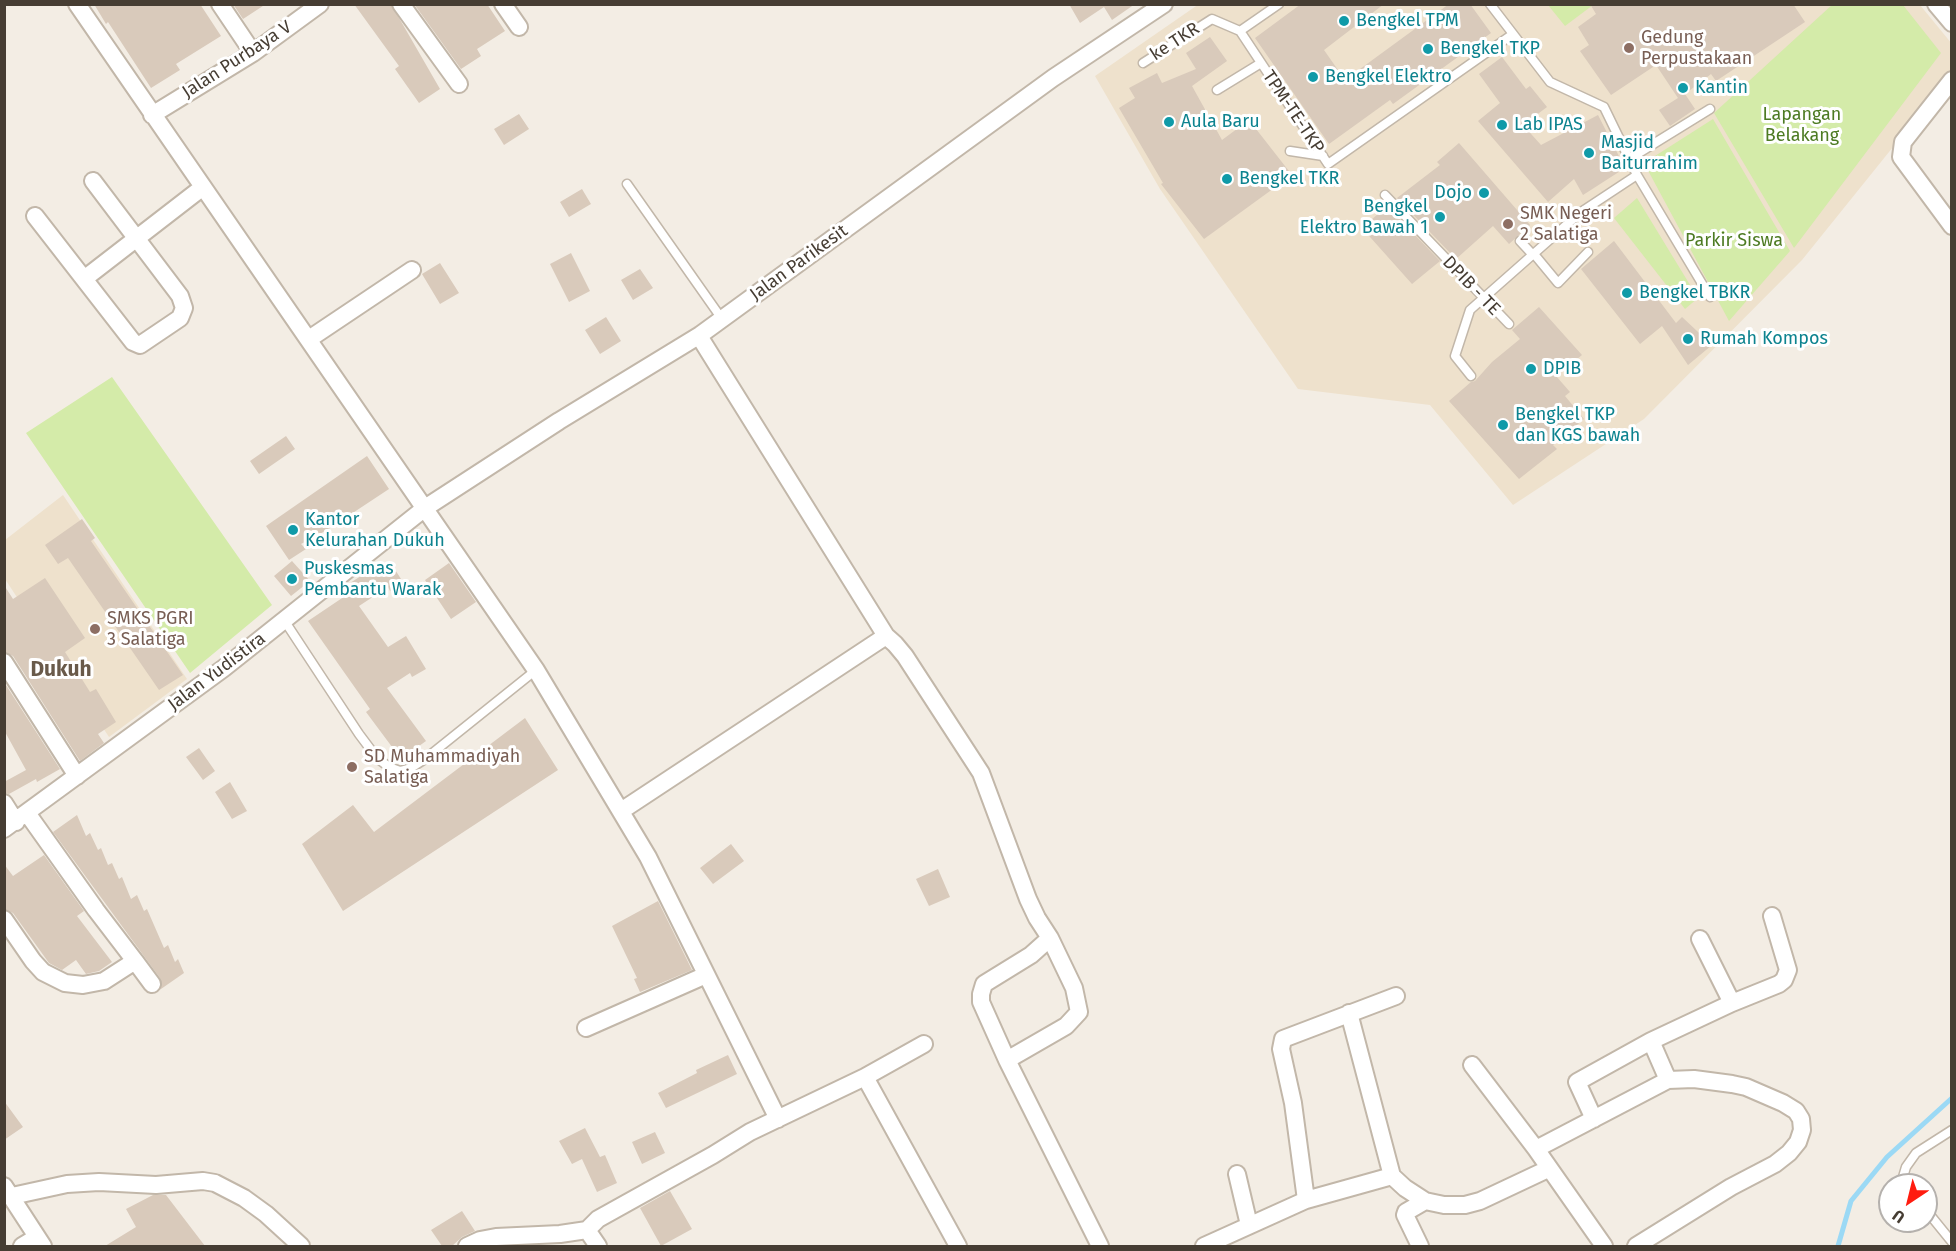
<!DOCTYPE html>
<style>
body{margin:0}
#map{position:relative;width:1956px;height:1251px;overflow:hidden;background:#f3ede4;font-family:"Fira Sans",sans-serif}
canvas{display:block}
.frame{position:absolute;inset:0;border:6px solid #463d33;pointer-events:none}
.north{position:absolute;left:1878px;top:1173px;width:60px;height:60px;box-sizing:border-box;background:#fff;border:2px solid #b5b1ad;border-radius:50%;rotate:215deg;font-size:16px;font-weight:700;line-height:24px;text-align:center;color:#463d33}
.north::after{content:'';display:block;margin:auto;width:21px;height:27px;background:#ff1c0f;clip-path:polygon(50% 0,100% 100%,50% 72%,0 100%)}
</style>
<div id="map">
<canvas width="1956" height="1251"></canvas>
<div class="frame"></div>
<div class="north">U</div>
</div>
<script>
const ctx = document.querySelector('canvas').getContext('2d');
ctx.lineJoin = 'round';
function fill(path, color) {
  ctx.fillStyle = color;
  ctx.fill(path, 'evenodd');
}
function poly(rows) {
  const path = new Path2D();
  for (const r of rows) {
    path.moveTo(r[0], r[1]);
    for (let i = 2; i < r.length; i += 2) path.lineTo(r[i], r[i + 1]);
  }
  return path;
}
function trace(path, color, width, dash) {
  ctx.strokeStyle = color;
  ctx.lineWidth = width;
  ctx.lineCap = dash ? 'butt' : 'round';
  ctx.setLineDash(dash || []);
  ctx.stroke(path);
}
function label(font, color, halo, rows, align = 'center') {
  ctx.font = font + ' "Fira Sans",sans-serif';
  ctx.lineWidth = 6;
  ctx.setLineDash([]);
  ctx.textBaseline = 'middle';
  ctx.strokeStyle = halo;
  ctx.fillStyle = color;
  for (const [text, x, y, turn = 0] of rows) {
    ctx.save();
    ctx.translate(x, y);
    ctx.rotate((+turn || 0) * Math.PI / 180);
    ctx.textAlign = isNaN(turn) ? turn : align;
    if (halo) ctx.strokeText(text, 0, 0);
    ctx.fillText(text, 0, 0);
    ctx.restore();
  }
}
fill(poly([
 [1199,4,1920,5,1952,44,1951,75,1802,260,1644,419,1513,505,1430,405,1298,389,1160,189,1095,76],
 [63,495,187,679,109,737,5,579,5,540]
]), '#eee1cc');
fill(poly([
 [1833,4,1903,5,1941,53,1794,248,1714,113],
 [1548,5,1593,5,1565,26],
 [1713,119,1790,251,1729,321,1644,163],
 [1637,198,1698,298,1685,309,1614,218],
 [112,377,272,605,190,673,26,433]
]), '#d4eba9');
trace(poly([
 [1838,1246,1851,1201,1887,1157,1952,1098]
]), '#9bd9f5', 5);
fill(poly([
 [94,4,200,4,221,36,176,64,180,70,151,88,108,22,106,24],
 [233,4,266,4,243,19],
 [354,4,391,4,440,89,419,103,395,69,399,66],
 [414,4,487,4,505,31,477,49,481,56,461,69],
 [1069,4,1135,4,1112,20,1104,7,1080,23],
 [1301,4,1384,4,1324,50,1345,80,1449,4,1470,4,1491,33,1393,104,1390,100,1329,144,1255,38],
 [1590,4,1793,4,1805,22,1716,81,1711,74,1685,94,1695,109,1670,126,1659,110,1678,98,1656,65,1611,95,1580,51,1589,45,1578,27,1596,14],
 [1210,37,1227,61,1192,86,1222,140,1249,120,1292,175,1204,239,1161,184,1163,183,1119,108,1135,98,1129,88,1157,73,1162,83,1196,69,1186,53],
 [1502,57,1526,89,1530,86,1547,107,1523,125,1541,145,1598,115,1625,168,1583,195,1574,179,1548,202,1478,121,1500,103,1479,74],
 [519,114,529,129,504,145,494,129],
 [1459,143,1530,225,1509,244,1493,226,1456,259,1397,198,1440,165,1437,162],
 [582,189,591,204,569,217,560,202],
 [1387,206,1440,261,1412,284,1362,228],
 [1614,241,1676,323,1682,317,1712,345,1688,365,1662,326,1640,344,1581,269],
 [571,253,590,291,569,302,550,264],
 [440,263,459,293,440,304,422,274],
 [640,269,653,288,633,300,621,280],
 [1539,307,1582,355,1556,376,1570,392,1565,396,1584,419,1553,445,1557,449,1519,479,1449,401,1471,382,1475,381,1492,362,1520,339,1512,330],
 [606,317,621,341,600,354,585,330],
 [286,436,295,449,259,474,250,461],
 [367,456,389,489,327,530,301,544,306,549,289,560,266,526],
 [82,519,95,538,91,541,183,675,159,690,68,558,58,564,45,545],
 [292,561,310,581,291,596,274,576],
 [390,562,403,582,390,591,388,587,359,606,388,647,406,636,426,669,412,677,410,673,387,688,426,741,401,759,366,712,370,709,308,621,354,590,350,583,364,574,367,577],
 [449,563,476,602,451,619,425,580],
 [45,578,85,638,65,652,90,692,96,689,116,722,98,734,104,743,80,761,13,656,4,652,4,585,13,599],
 [4,682,60,769,37,782,36,779,9,794,4,793,4,782,26,770,4,730],
 [525,718,558,770,343,911,302,844,353,805,374,832],
 [199,748,215,771,203,780,186,757],
 [230,782,247,811,232,819,215,792],
 [77,815,86,836,90,833,98,850,101,848,108,865,112,863,119,879,122,877,131,899,137,895,144,911,147,909,164,948,168,945,175,962,178,959,184,973,161,989,160,978,53,832],
 [731,844,744,861,713,884,700,868],
 [44,855,84,911,77,916,112,962,99,971,86,974,76,960,62,970,49,963,13,913,4,909,4,864,13,876],
 [938,869,950,897,929,906,916,879],
 [658,901,692,970,640,992,634,979,637,978,612,926],
 [728,1055,737,1074,666,1108,658,1093,697,1073,696,1070],
 [4,1101,23,1127,4,1140],
 [585,1128,600,1157,605,1155,617,1183,597,1192,582,1159,572,1164,559,1141],
 [655,1132,665,1153,642,1164,632,1142],
 [670,1191,692,1229,661,1246,640,1208],
 [153,1195,166,1195,205,1246,105,1246,136,1227,126,1209],
 [462,1211,475,1231,462,1237,452,1246,442,1246,431,1230]
]), '#d9cabb');
const lane = poly([
 [1279,4,1240,31,1328,164,1513,34],
 [1143,63,1212,19,1240,31],
 [1217,90,1261,63],
 [1290,151,1323,156],
 [1629,159,1710,109],
 [1637,175,1710,297],
 [627,184,722,319],
 [1385,195,1509,324],
 [1520,241,1533,255],
 [1534,254,1558,283,1588,252],
 [1471,376,1455,356,1470,310,1581,212,1637,175,1604,107,1550,82,1490,4],
 [284,620,359,734,377,758,389,767,400,771,411,768,425,759,536,670],
 [1907,1185,1903,1177,1906,1167,1916,1153,1952,1130],
 [1926,1210,1952,1242]
]);
const street = poly([
 [77,4,536,670,648,857,778,1119],
 [220,4,253,53],
 [401,4,459,84],
 [503,4,519,27],
 [1936,4,1952,23],
 [1952,80,1903,142,1901,157,1952,226],
 [152,115,253,53,320,4],
 [35,216,133,342,140,345,180,318,184,308,180,296,93,181],
 [84,279,203,187],
 [699,336,886,636,895,644,905,656,981,773,1028,899,1037,918,1050,938,1031,955,984,984,981,994,981,1002,1007,1060,1100,1246],
 [309,339,412,270],
 [4,662,77,776],
 [4,803,16,822],
 [621,811,886,636],
 [4,829,224,668,425,508,559,421,700,335,1053,78,1164,4],
 [4,919,33,961,43,972,65,983,83,985,104,981,135,961,96,910,27,813],
 [1700,939,1732,1003],
 [135,961,152,984],
 [1349,1013,1392,1176,1405,1188,1425,1201,1444,1205,1465,1205,1480,1201,1548,1169],
 [586,1028,706,975],
 [1651,1041,1732,1003,1779,984,1784,980,1788,970,1772,916],
 [1007,1060,1066,1026,1079,1012,1074,988,1050,938],
 [1472,1065,1536,1149,1604,1246],
 [865,1077,958,1246],
 [1594,1119,1577,1082,1651,1041,1668,1080],
 [1536,1149,1668,1080,1694,1079,1732,1084,1746,1087,1783,1103,1796,1111,1801,1119,1802,1130,1798,1142,1789,1153,1775,1164,1731,1187,1636,1246],
 [1237,1174,1249,1225],
 [4,1186,43,1246],
 [12,1196,67,1184,99,1182,156,1185,203,1181,215,1183,244,1198,266,1214,301,1246],
 [1306,1200,1293,1103,1281,1049,1283,1039,1396,996],
 [22,1246,37,1237],
 [467,1246,480,1240,496,1237,560,1234,587,1230],
 [598,1246,587,1230,598,1219,713,1155,750,1132,865,1077,924,1044],
 [1204,1246,1306,1200,1392,1176],
 [1420,1246,1405,1215,1406,1212,1425,1201]
]);
trace(lane, '#c2b7a9', 11);
trace(street, '#c2b7a9', 20);
trace(lane, '#fff', 8);
trace(street, '#fff', 16);
for (const [x, y, r, color] of [
 [1344,21,6,"#0f9aa8"],
 [1629,48,6,"#8d6e63"],
 [1428,49,6,"#0f9aa8"],
 [1313,77,6,"#0f9aa8"],
 [1683,88,6,"#0f9aa8"],
 [1169,122,6,"#0f9aa8"],
 [1502,125,6,"#0f9aa8"],
 [1589,153,6,"#0f9aa8"],
 [1227,179,6,"#0f9aa8"],
 [1484,193,6,"#0f9aa8"],
 [1440,217,6,"#0f9aa8"],
 [1508,224,6,"#8d6e63"],
 [1627,293,6,"#0f9aa8"],
 [1688,339,6,"#0f9aa8"],
 [1531,369,6,"#0f9aa8"],
 [1503,425,6,"#0f9aa8"],
 [293,530,6,"#0f9aa8"],
 [292,579,6,"#0f9aa8"],
 [95,629,6,"#8d6e63"],
 [352,767,6,"#8d6e63"]
]) {
  const dot = new Path2D();
  dot.arc(x, y, r, 0, 2 * Math.PI);
  ctx.fillStyle = color;
  ctx.fill(dot);
  trace(dot, '#fff', 2);
}
label('18px', '#0d838f', '#fff', [
 ["Bengkel TPM",1356,21],
 ["Bengkel TKP",1440,49],
 ["Bengkel Elektro",1325,77],
 ["Kantin",1695,88],
 ["Aula Baru",1181,122],
 ["Lab IPAS",1514,125],
 ["Masjid",1601,143],
 ["Baiturrahim",1601,164],
 ["Bengkel TKR",1239,179],
 ["Dojo",1472,193,"right"],
 ["Bengkel",1428,207,"right"],
 ["Elektro Bawah 1",1428,228,"right"],
 ["Bengkel TBKR",1639,293],
 ["Rumah Kompos",1700,339],
 ["DPIB",1543,369],
 ["Bengkel TKP",1515,415],
 ["dan KGS bawah",1515,436],
 ["Kantor",305,520],
 ["Kelurahan Dukuh",305,541],
 ["Puskesmas",304,569],
 ["Pembantu Warak",304,590]
], 'left');
label('18px', '#785e54', '#fff', [
 ["Gedung",1641,38],
 ["Perpustakaan",1641,59],
 ["SMK Negeri",1520,214],
 ["2 Salatiga",1520,235],
 ["SMKS PGRI",107,619],
 ["3 Salatiga",107,640],
 ["SD Muhammadiyah",364,757],
 ["Salatiga",364,778]
], 'left');
label('18px', '#463d33', '#fff', [
 ["ke TKR",1175,42,-33],
 ["Jalan Purbaya V",237,60,-33],
 ["TPM-TE-TKP",1293,112,56],
 ["Jalan Parikesit",799,263,-36],
 ["DPIB - TE",1471,286,46],
 ["Jalan Yudistira",217,672,-37]
]);
label('18px', '#4d7b23', '#fff', [
 ["Lapangan",1802,115],
 ["Belakang",1802,136],
 ["Parkir Siswa",1734,241]
]);
label('bold 21px', '#695a4a', '#fff', [
 ["Dukuh",61,670]
]);
</script>
